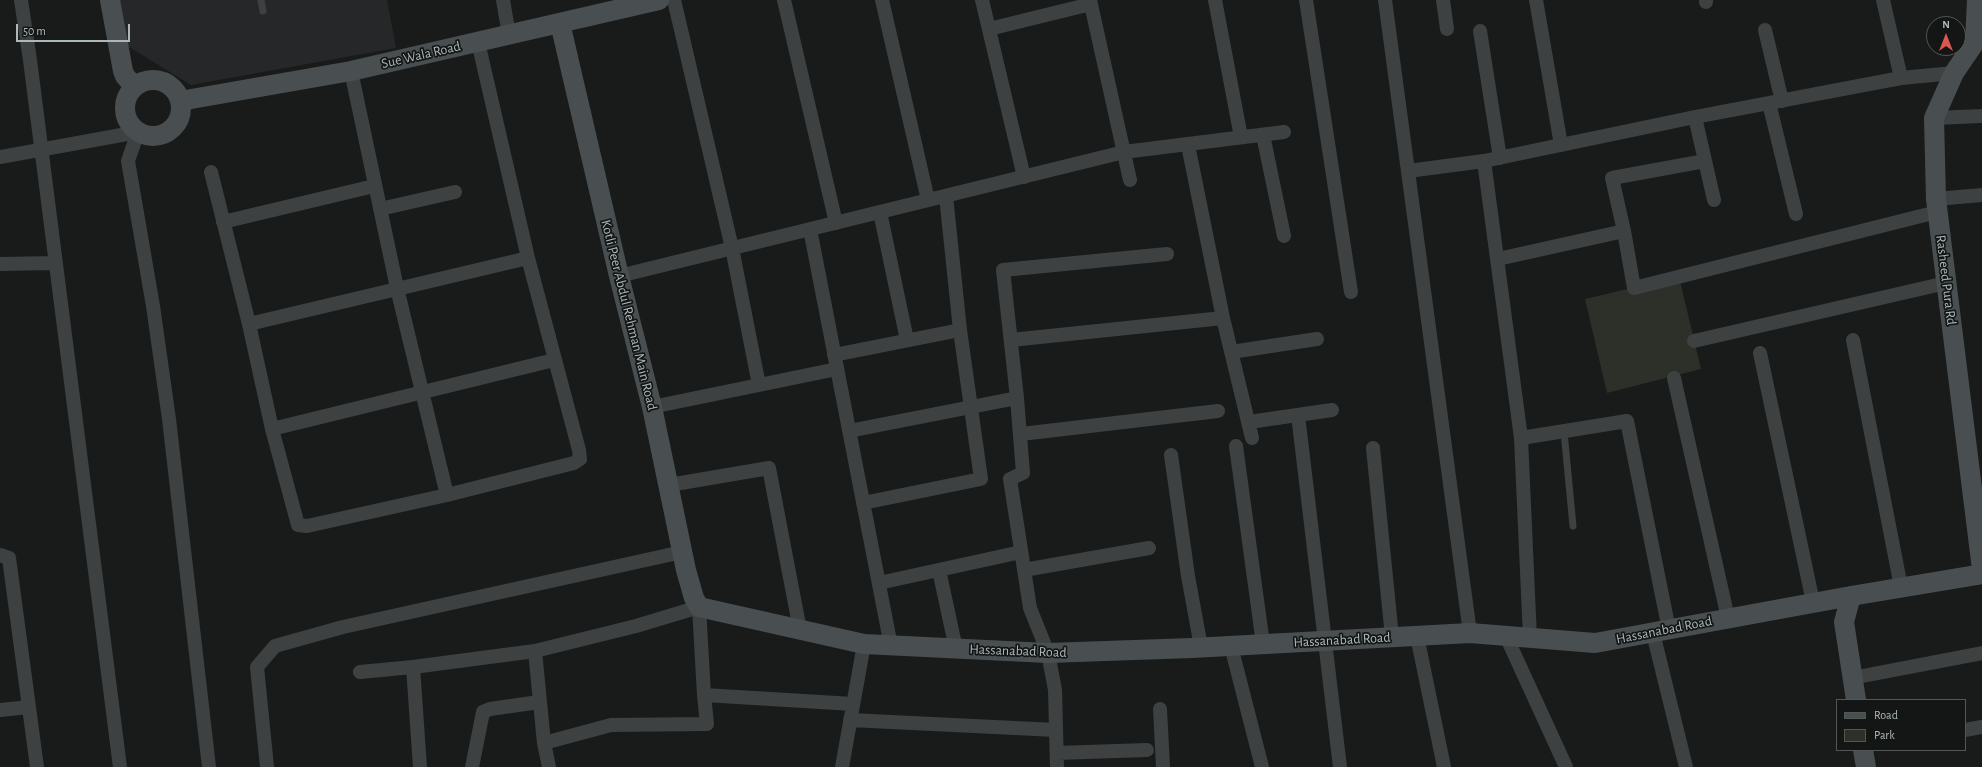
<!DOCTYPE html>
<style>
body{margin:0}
#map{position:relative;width:1982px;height:767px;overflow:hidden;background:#191b1b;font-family:"Alegreya Sans",sans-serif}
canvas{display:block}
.legend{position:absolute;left:1836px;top:699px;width:130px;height:52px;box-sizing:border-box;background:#141616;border:1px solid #515757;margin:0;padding:5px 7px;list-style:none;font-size:12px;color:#adb8b9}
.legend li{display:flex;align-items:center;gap:8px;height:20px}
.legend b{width:20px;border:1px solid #515757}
.north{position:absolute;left:1926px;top:16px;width:40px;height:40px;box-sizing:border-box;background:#141616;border:1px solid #515757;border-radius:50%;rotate:0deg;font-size:11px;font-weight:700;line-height:16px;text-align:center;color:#adb8b9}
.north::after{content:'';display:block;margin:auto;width:14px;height:18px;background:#dd574f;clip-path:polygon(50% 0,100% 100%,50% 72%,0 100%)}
.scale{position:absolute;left:16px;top:24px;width:114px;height:18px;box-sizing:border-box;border:2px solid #adb8b9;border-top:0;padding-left:5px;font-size:12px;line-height:14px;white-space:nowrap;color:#adb8b9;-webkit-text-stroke:3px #141616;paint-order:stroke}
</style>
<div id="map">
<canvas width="1982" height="767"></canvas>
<ul class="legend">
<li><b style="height:5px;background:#494f50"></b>Road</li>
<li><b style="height:11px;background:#2c3028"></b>Park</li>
</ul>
<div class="north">N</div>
<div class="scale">50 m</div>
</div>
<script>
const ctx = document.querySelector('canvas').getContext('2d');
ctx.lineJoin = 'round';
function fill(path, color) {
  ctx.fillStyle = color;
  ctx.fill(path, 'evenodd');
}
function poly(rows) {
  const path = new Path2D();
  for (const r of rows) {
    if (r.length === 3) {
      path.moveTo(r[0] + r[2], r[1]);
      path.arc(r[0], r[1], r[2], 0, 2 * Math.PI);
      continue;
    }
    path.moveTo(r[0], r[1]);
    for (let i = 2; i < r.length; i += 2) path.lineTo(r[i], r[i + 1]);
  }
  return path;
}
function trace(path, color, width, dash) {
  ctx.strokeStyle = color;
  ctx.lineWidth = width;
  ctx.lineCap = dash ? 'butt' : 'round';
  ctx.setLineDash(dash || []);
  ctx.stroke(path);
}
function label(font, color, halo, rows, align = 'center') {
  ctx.font = font + ' "Alegreya Sans",sans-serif';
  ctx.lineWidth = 3.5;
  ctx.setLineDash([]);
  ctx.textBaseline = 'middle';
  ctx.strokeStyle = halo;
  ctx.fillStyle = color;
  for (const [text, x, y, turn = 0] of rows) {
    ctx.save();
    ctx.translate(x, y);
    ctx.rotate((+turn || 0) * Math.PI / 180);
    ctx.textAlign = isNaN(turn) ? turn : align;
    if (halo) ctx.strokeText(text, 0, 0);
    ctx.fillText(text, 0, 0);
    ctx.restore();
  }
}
fill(poly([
 [115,0,387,0,396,48,191,85,121,42]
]), '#262728');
fill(poly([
 [1679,277,1701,369,1607,393,1585,299]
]), '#2c3028');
trace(poly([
 [261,0,263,11],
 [1564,432,1573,526]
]), '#3d4142', 7);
trace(poly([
 [21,0,30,60,120,767],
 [503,0,509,35],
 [784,0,836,223],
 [882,0,928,200],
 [982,0,1024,177],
 [1090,0,1130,180],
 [1215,0,1241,137],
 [1306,0,1351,292],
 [1385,0,1470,633],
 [1443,0,1447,29],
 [1536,0,1561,145],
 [1706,0,1706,2],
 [1883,0,1901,78],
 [989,29,1091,4],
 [1765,30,1782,101],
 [1480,31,1500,158],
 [351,71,397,288,447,495],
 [1769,103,1796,214],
 [1695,117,1714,200],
 [1934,118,1982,116],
 [138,132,128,161,153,306,169,419,209,767],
 [1263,135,1284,236],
 [1188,145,1223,318,1252,438],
 [0,157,138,132],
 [1408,171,1484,161],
 [211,172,249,324,272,429,298,525,307,526,447,495,574,463,580,459,579,450,528,258,478,42],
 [1936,199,1982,195],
 [380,209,455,192],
 [880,212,907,340],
 [223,222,374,186],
 [810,229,891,646],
 [1624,231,1612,178,1705,161],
 [1498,259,1624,231,1634,288,1937,212],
 [0,264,55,263],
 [619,276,1124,152,1284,132],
 [249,324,528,258],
 [1011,340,1223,318],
 [1853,340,1901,587],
 [1694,341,1946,283],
 [1231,352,1317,339],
 [1760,353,1813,602],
 [834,355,960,330,946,196],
 [1674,378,1728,618],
 [759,385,837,369],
 [1017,398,1003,270,1167,254],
 [652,407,759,385,732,248,674,0],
 [1298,415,1340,767],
 [1249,422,1332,410],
 [272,429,554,360],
 [849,431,1017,398,1023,473,1010,479,1030,608,1048,653,1055,690,1057,767],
 [1021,434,1218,411],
 [1521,438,1627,421,1669,630],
 [1236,446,1263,644],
 [1373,448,1392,637],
 [1171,455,1188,576,1201,647],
 [669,485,769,468,800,630],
 [863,503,981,479,960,330],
 [0,555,9,558,37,767],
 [939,570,956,649],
 [1024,570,1149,548],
 [879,583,1021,552],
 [1653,633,1686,767],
 [1417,636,1444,767],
 [1506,636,1566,767],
 [1530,638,1521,438,1484,161,1695,117,1901,78,1954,73],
 [1231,646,1262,767],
 [535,651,544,743,549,767],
 [413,667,420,767],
 [360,672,413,667,535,651,636,626,699,607,704,695,853,704],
 [1852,678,1982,653],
 [1160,709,1163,767],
 [0,710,29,707],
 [850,720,1056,730],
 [1965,730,1982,727],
 [544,743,611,725,707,724,704,695],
 [1057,753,1147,750],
 [267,767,257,667,275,646,343,627,682,552],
 [472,767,483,712,490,709,539,702],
 [842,767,864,644]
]), '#3d4142', 14);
trace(poly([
 [110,0,123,71,125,76,134,86],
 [1977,0,1975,42,1954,73,1934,118,1936,199,1982,569],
 [560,23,619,276,652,407,686,570,694,598,699,607,864,644,1048,653,1192,648,1470,633,1595,643,1851,596,1982,574],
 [153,108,28],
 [180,101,351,71,659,0],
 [1851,596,1844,622,1856,700],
 [1863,750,1866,767]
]), '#494f50', 20);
label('14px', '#adb8b9', '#141616', [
 ["Sue Wala Road",421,55,-13],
 ["Rasheed Pura Rd",1946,280,83],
 ["Kotli Peer Abdul Rehman Main Road",629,315,76],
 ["Hassanabad Road",1664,630,-11],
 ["Hassanabad Road",1342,640,-3],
 ["Hassanabad Road",1018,651,2]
]);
</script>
